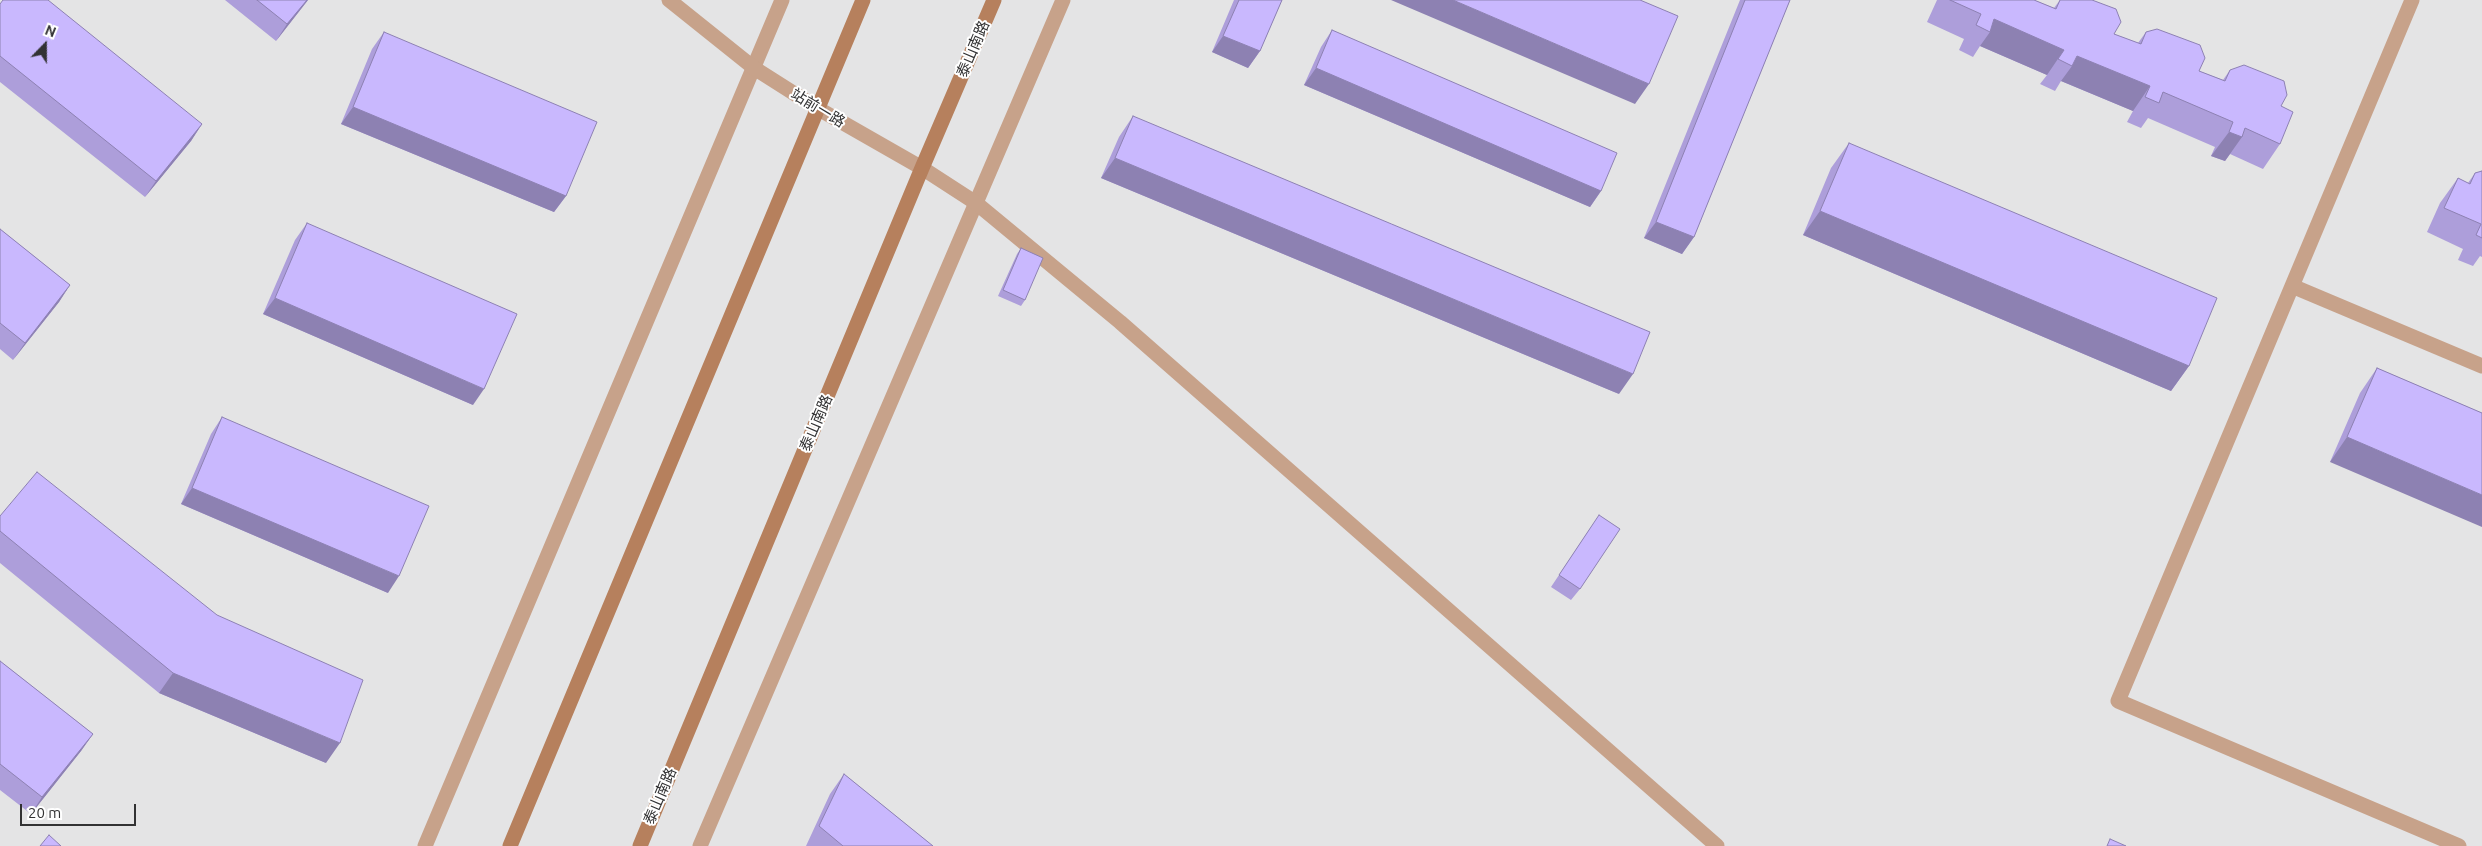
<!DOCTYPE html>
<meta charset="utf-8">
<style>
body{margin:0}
#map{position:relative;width:2482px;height:846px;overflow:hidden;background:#e4e4e5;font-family:Ubuntu,sans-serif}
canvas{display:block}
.north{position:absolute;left:20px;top:20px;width:50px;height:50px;-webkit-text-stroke:4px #fff;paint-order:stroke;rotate:22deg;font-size:14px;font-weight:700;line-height:20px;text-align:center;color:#323233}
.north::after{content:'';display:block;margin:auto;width:18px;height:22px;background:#323233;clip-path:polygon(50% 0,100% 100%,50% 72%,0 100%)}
.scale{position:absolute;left:20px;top:804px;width:116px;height:22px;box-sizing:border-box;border:2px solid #323233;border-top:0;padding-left:6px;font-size:15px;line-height:18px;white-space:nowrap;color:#323233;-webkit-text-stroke:4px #fff;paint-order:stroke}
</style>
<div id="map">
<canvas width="2482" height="846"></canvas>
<div class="north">N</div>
<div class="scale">20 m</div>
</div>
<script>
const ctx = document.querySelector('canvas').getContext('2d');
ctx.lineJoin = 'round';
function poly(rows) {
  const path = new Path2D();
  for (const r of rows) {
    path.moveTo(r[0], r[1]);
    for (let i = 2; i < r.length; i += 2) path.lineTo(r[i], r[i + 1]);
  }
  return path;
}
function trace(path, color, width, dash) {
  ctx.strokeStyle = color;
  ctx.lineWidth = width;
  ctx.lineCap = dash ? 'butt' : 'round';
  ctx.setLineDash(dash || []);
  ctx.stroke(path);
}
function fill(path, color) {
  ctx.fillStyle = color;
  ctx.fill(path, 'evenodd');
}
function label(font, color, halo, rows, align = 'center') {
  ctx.font = font + ' Ubuntu,"Noto Sans SC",sans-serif';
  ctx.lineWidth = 4;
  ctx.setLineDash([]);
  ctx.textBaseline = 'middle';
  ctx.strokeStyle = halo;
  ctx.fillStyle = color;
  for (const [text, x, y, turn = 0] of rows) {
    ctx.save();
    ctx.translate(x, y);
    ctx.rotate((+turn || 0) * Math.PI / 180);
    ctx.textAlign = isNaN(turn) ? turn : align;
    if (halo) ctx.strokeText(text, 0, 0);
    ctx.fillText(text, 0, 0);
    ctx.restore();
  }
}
trace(poly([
 [425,846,782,0],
 [700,846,1063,0]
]), '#c7a28a', 15);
trace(poly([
 [669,0,754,68,817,108,922,168,976,203,1120,322,1717,846],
 [2412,0,2118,701,2459,846],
 [2292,286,2482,366]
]), '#c7a28a', 15);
trace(poly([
 [510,846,863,0],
 [640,846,922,168,994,0]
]), '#b6805d', 15);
fill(poly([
 [225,0,308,0,276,41],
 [1234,0,1282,0,1260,51,1248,68,1212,52],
 [1740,0,1790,0,1694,237,1682,254,1644,238],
 [1937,0,2034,0,2054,8,2060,0,2092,0,2114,34,2138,43,2146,32,2199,71,2223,80,2230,70,2281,106,2280,144,2263,169,2230,154,2225,161,2211,156,2215,147,2148,118,2141,128,2127,122,2133,111,2061,81,2055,91,2040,84,2047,75,1980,46,1973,57,1959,50,1964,39,1927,22],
 [0,4,202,124,191,141,145,197,0,82],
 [1332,30,1601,191,1590,207,1304,85,1321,47],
 [384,32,566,196,554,212,341,124,372,49],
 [1133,116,1619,394,1101,178,1119,137],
 [1849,143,2189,366,2171,391,1803,235,1831,168],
 [2482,171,2482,257,2480,256,2473,266,2458,260,2463,249,2427,232,2440,203,2458,178,2468,183,2475,173],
 [307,223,473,405,263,314,295,240],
 [0,229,70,285,59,302,13,360,0,349],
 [1021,248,1025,300,1021,306,998,296,1017,254],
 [2377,368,2482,413,2330,462,2360,393],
 [222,417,388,593,181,504,211,434],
 [0,516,326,763,159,693,0,563],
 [1591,527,1580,589,1571,600,1551,587],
 [0,661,93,734,81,751,31,814,0,790],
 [844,774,933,846,806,846,830,794]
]), '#ad9eda');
fill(poly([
 [307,0,308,0,276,41,287,24],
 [1391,0,1453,0,1649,84,1635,104],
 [1994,19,2064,50,2047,75,1980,46,1990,32],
 [1223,36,1260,51,1248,68,1212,52],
 [2077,56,2150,86,2133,111,2061,81,2072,66],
 [1316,68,1601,191,1590,207,1304,85],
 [353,107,566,196,554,212,341,124],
 [202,124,191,141,145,197,156,181],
 [2229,132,2242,137,2225,161,2211,156],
 [1115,158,1633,374,1619,394,1101,178],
 [1820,211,2189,366,2171,391,1803,235],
 [1656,222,1694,237,1682,254,1644,238],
 [70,285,59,302,13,360,25,343],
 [275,298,484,389,473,405,263,314],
 [2347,437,2482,495,2482,527,2330,462],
 [192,488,399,576,388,593,181,504],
 [173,673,340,743,326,763,159,693],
 [93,734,81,751,31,814,42,797]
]), '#8d81b2');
const building = poly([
 [3,0,48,0,202,124,156,181,0,56,0,4,3,0],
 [257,0,307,0,287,24,257,0],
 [1239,0,1282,0,1260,51,1223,36,1239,0],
 [1453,0,1640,0,1678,16,1649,84,1453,0],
 [1745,0,1790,0,1694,237,1656,222,1745,0],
 [1950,0,2034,0,2056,9,2060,0,2092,0,2116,9,2121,22,2114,34,2141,44,2146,32,2157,29,2200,45,2205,58,2199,71,2225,81,2230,70,2244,65,2284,81,2287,95,2281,106,2293,112,2280,144,2245,128,2242,137,2229,132,2233,122,2163,92,2159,103,2145,97,2150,86,2077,56,2072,66,2058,59,2064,50,1994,19,1990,32,1976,25,1981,14,1950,0],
 [1332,30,1617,153,1601,191,1316,68,1332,30],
 [384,32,597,122,566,196,353,107,384,32],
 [1133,116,1650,332,1633,374,1115,158,1133,116],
 [1849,143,2217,298,2189,366,1820,211,1849,143],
 [2482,171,2482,238,2476,235,2481,224,2444,208,2458,178,2470,184,2475,173,2482,171],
 [307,223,517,314,484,389,275,298,307,223],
 [0,229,70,285,25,343,0,323,0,229],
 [1021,248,1043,258,1025,300,1003,290,1021,248],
 [2377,368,2482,413,2482,495,2347,437,2377,368],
 [222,417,429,506,399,576,192,488,222,417],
 [37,472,217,615,363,680,340,743,173,673,0,531,0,516,37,472],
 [1599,515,1620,529,1580,589,1559,575,1599,515],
 [0,661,93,734,42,797,0,764,0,661],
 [844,774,933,846,843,846,819,826,844,774],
 [49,835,61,846,40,846,49,835],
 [2110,839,2126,846,2107,846,2110,839]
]);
fill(building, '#c9b8fe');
trace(building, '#8d81b2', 1);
label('15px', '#323233', '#fff', [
 ["泰山南路",973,49,-67],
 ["站前一路",818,108,31],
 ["泰山南路",816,423,-67],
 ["泰山南路",660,796,-67]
]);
</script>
